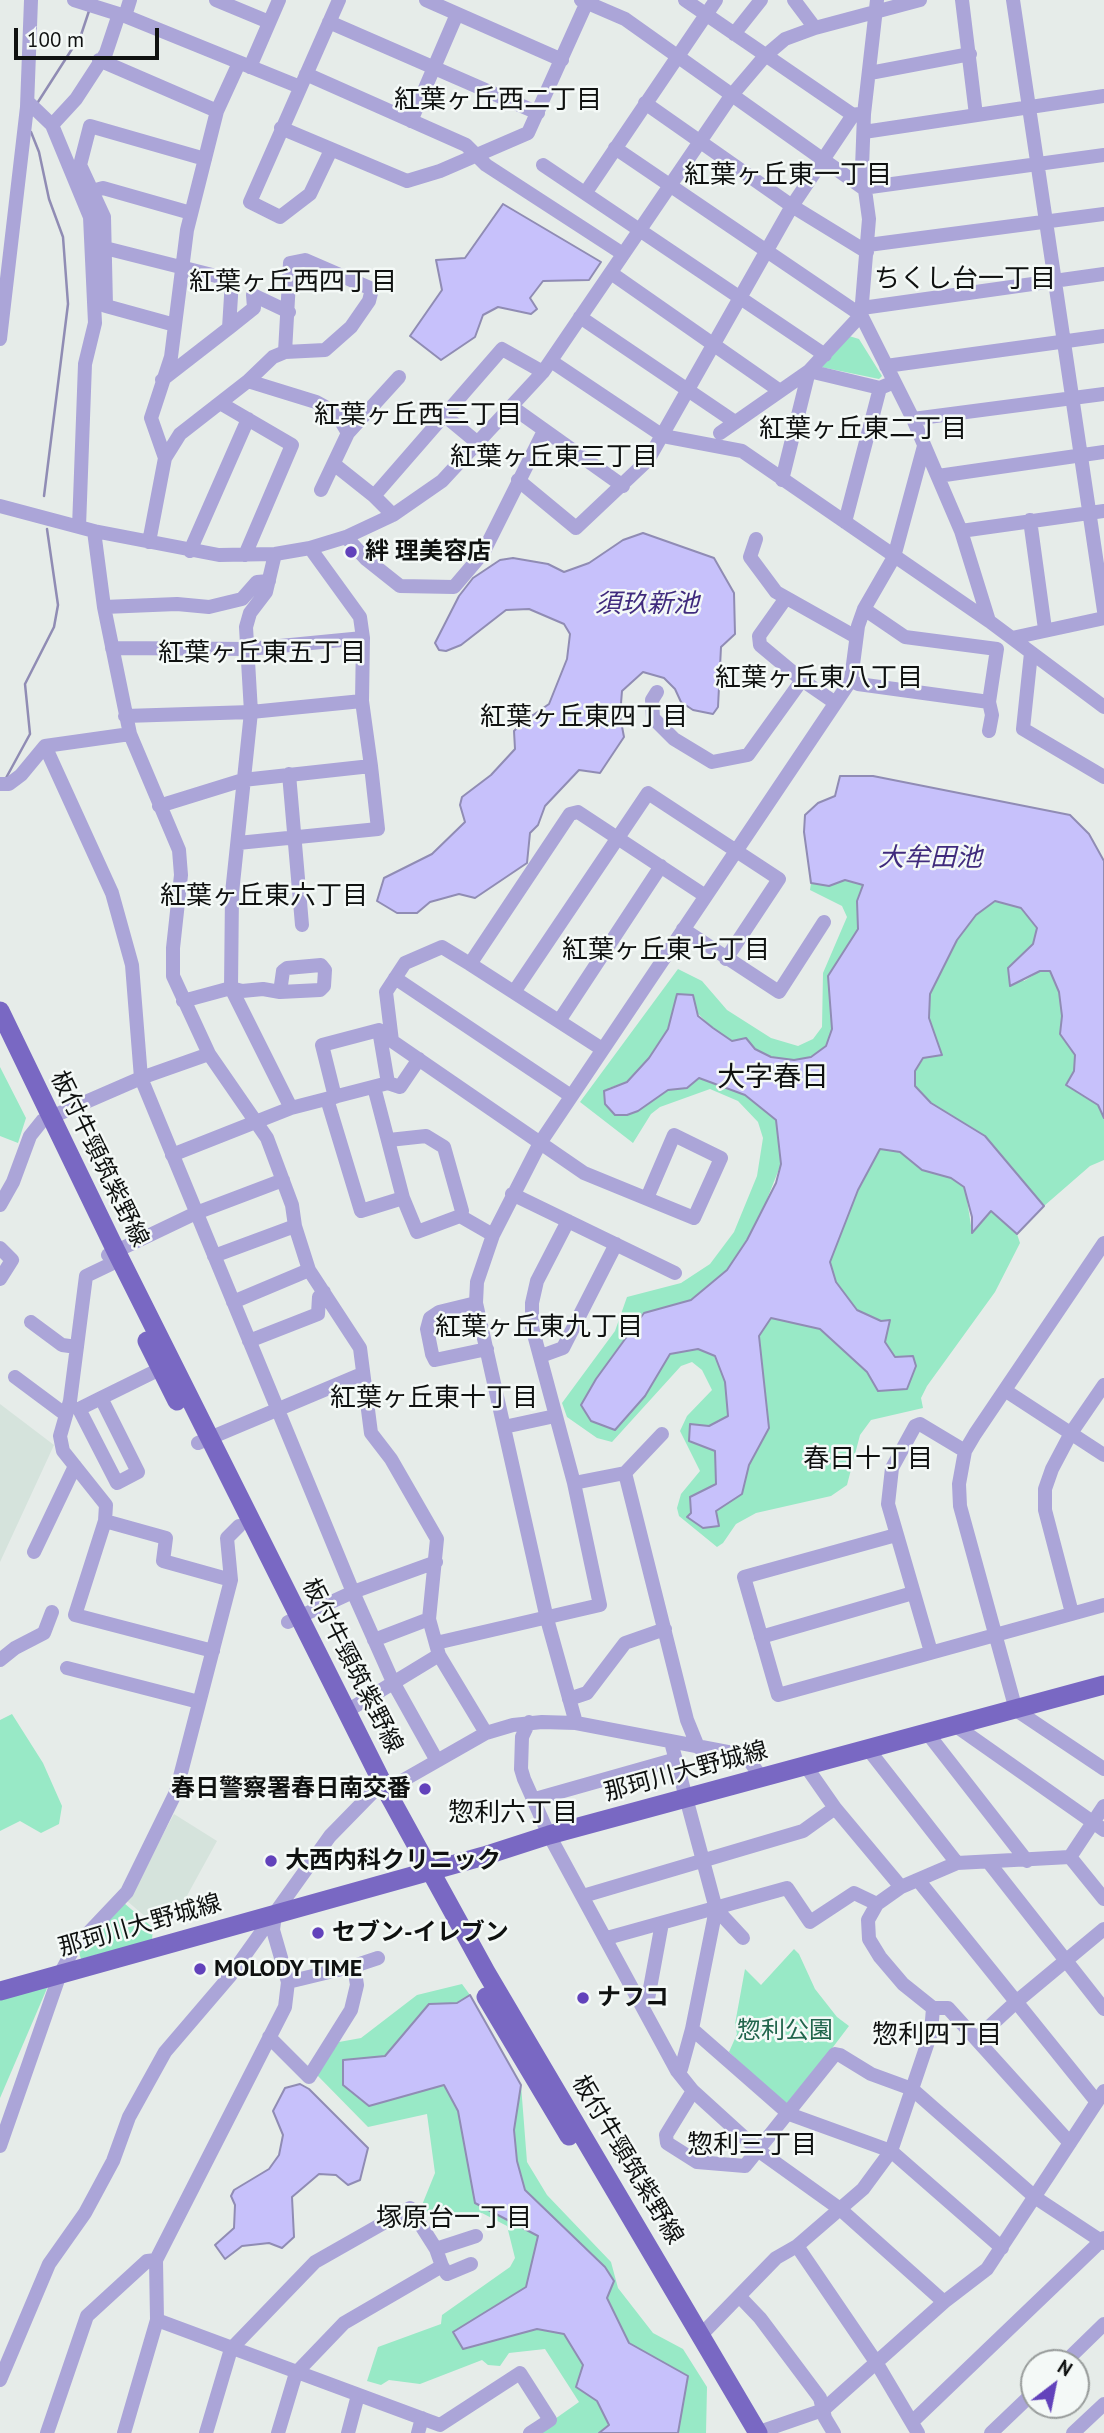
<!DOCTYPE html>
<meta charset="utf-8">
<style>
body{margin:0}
#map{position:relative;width:1104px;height:2433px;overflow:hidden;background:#e6ece9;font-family:"PT Sans",sans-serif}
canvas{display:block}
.north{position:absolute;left:1020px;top:2349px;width:70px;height:70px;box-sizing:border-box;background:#f4f9f7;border:2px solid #989c9b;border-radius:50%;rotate:32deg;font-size:19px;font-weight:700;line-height:28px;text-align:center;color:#0f1110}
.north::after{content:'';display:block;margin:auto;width:24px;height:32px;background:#6242bb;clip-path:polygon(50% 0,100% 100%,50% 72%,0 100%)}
.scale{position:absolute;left:14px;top:28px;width:145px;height:32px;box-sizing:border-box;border:4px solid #0f1110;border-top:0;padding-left:9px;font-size:21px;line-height:24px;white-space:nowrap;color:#0f1110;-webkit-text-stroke:5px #f4f9f7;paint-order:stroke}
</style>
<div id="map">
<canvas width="1104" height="2433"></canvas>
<div class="north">N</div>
<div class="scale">100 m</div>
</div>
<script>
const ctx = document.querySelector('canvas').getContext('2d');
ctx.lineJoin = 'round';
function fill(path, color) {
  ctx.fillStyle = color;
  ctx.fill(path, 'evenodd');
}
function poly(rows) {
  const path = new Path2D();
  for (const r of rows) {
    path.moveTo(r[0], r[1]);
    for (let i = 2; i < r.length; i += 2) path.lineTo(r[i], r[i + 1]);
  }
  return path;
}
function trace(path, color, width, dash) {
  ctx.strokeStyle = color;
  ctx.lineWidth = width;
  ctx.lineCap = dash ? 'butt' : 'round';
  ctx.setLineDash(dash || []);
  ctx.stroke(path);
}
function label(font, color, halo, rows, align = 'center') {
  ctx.font = font + ' "PT Sans","Noto Sans JP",sans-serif';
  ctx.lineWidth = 5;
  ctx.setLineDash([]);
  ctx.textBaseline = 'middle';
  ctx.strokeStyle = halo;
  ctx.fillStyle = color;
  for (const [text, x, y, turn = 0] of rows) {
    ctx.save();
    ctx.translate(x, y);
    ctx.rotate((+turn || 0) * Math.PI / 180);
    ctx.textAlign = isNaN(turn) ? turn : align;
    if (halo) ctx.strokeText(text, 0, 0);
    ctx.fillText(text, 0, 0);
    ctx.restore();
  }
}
fill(poly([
 [0,1404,54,1445,0,1562],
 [174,1814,217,1841,172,1923,147,1918,127,1901]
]), '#d5e3dc');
fill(poly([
 [849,336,859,339,882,376,879,379,821,367],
 [845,880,863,885,857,901,858,929,828,976,832,1029,826,1046,811,1057,794,1060,771,1057,755,1049,746,1038,732,1041,713,1028,677,994,668,1029,649,1058,627,1082,609,1088,638,1111,668,1090,687,1088,699,1078,745,1095,776,1119,781,1164,758,1222,727,1270,691,1300,643,1313,596,1379,630,1411,645,1396,670,1354,698,1349,715,1356,725,1382,728,1416,709,1426,715,1450,717,1484,690,1497,719,1526,716,1511,742,1494,749,1465,769,1428,759,1336,771,1318,820,1329,867,1372,878,1391,895,1358,885,1342,881,1321,857,1310,836,1282,830,1261,858,1191,880,1149,900,1152,922,1170,951,1178,965,1187,972,1232,991,1211,1017,1234,1020,1243,995,1292,927,1386,921,1398,923,1408,871,1420,860,1435,847,1485,831,1496,756,1513,736,1524,723,1543,717,1547,679,1516,677,1508,681,1494,700,1471,680,1431,687,1416,712,1390,702,1370,692,1362,681,1366,612,1442,597,1438,567,1417,562,1403,615,1331,627,1297,681,1283,710,1264,734,1232,757,1176,763,1138,758,1122,738,1101,710,1089,660,1107,651,1114,633,1143,580,1102,678,969,702,981,727,1010,771,1038,798,1046,813,1039,822,1027,823,973,847,917,842,906,810,890,811,883,829,886],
 [996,901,1021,908,1037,928,1033,944,1008,968,1024,981,1040,971,1050,971,1059,992,1062,1016,1060,1034,1075,1055,1074,1071,1066,1085,1098,1105,1104,1118,1104,1160,1090,1166,1044,1206,985,1136,931,1103,915,1086,915,1071,924,1058,941,1055,929,1018,930,994,956,940,976,914],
 [0,1067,26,1118,18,1143,0,1136],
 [12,1714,43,1763,62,1806,59,1824,41,1833,20,1821,0,1831,0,1720],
 [124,1903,153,1928,152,1940,81,1959,79,1953,85,1945],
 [794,1949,799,1954,815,1989,837,2017,849,2026,789,2105,785,2105,729,2052,737,2034,735,2024,745,1969,761,1985],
 [462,1984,470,1995,457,2003,429,2004,385,2056,344,2060,369,2106,444,2085,458,2111,475,2203,538,2236,526,2287,453,2333,464,2349,537,2329,564,2334,583,2365,576,2387,597,2401,610,2425,599,2433,535,2433,579,2402,545,2349,509,2353,500,2366,488,2365,482,2360,420,2384,389,2380,381,2385,367,2381,378,2347,441,2324,442,2315,510,2267,515,2258,507,2226,482,2213,433,2220,422,2205,435,2173,427,2114,368,2127,316,2074,339,2042,361,2038,417,1995],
 [48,1986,0,2098,0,1999],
 [521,2085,527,2162,547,2195,611,2262,618,2288,653,2333,683,2349,707,2387,706,2433,678,2433,687,2376,629,2343,607,2297,525,2190,517,2161,514,2130]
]), '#98e9c6');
const water = poly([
 [503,204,601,262,589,280,543,281,530,298,537,309,531,314,498,307,483,315,475,337,441,360,410,336,442,290,436,260,465,258,503,204],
 [643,533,714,558,734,593,735,634,721,647,718,707,713,714,693,710,681,702,675,689,664,678,643,672,622,691,620,716,624,737,600,773,579,770,545,806,538,825,530,833,527,863,475,898,459,894,430,902,417,913,397,913,377,901,384,878,432,854,465,822,460,805,462,797,491,775,515,749,514,731,523,722,549,704,567,659,570,634,564,624,529,609,506,610,461,645,446,651,439,650,435,643,459,596,473,578,500,560,513,558,548,564,564,572,589,563,623,540,643,533],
 [840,776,873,776,1070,815,1089,834,1104,861,1104,1118,1098,1105,1066,1085,1074,1071,1075,1055,1060,1034,1062,1016,1059,992,1050,971,1040,971,1010,986,1008,968,1033,944,1037,928,1021,908,995,901,976,915,957,940,930,994,929,1018,942,1055,923,1058,915,1071,915,1086,931,1103,985,1136,1044,1206,1017,1234,991,1211,972,1233,972,1217,964,1187,951,1178,922,1170,900,1152,880,1149,858,1190,830,1262,836,1282,857,1310,881,1321,890,1320,885,1342,895,1357,913,1356,916,1366,907,1389,878,1391,867,1372,820,1329,771,1318,759,1336,769,1428,749,1465,742,1494,716,1511,719,1526,703,1528,687,1517,691,1513,690,1497,716,1484,715,1451,689,1441,690,1424,709,1426,728,1416,725,1382,715,1356,698,1349,670,1354,645,1396,615,1430,591,1421,581,1405,596,1379,644,1313,691,1300,727,1270,747,1240,776,1183,781,1164,776,1120,745,1095,699,1078,687,1088,668,1090,638,1111,627,1115,615,1115,605,1104,604,1091,627,1082,649,1058,668,1029,677,994,693,995,698,1016,713,1028,732,1041,746,1038,755,1049,771,1057,794,1060,811,1057,826,1046,832,1029,828,976,858,929,857,901,863,885,845,880,829,886,811,883,804,832,805,815,818,803,835,796,840,776],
 [470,1995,521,2085,514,2130,517,2161,525,2190,605,2267,614,2281,607,2298,629,2343,688,2376,678,2433,599,2433,609,2425,597,2401,576,2387,583,2365,564,2334,537,2329,463,2349,453,2332,526,2287,538,2236,475,2203,458,2111,444,2085,369,2106,343,2085,343,2060,385,2056,429,2004,457,2003,470,1995],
 [300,2084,309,2089,368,2148,360,2180,348,2185,336,2175,319,2174,292,2197,294,2237,282,2248,269,2243,242,2246,225,2259,215,2245,234,2228,235,2205,231,2196,234,2190,269,2169,279,2155,283,2135,273,2111,285,2088,300,2084]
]);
fill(water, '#c7c1fb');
trace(water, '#908cb4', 2);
trace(poly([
 [38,102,81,35,89,11],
 [31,132,39,152,49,199,63,237,68,304,44,496],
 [6,778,30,734,25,684,54,627,58,605,47,529]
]), '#908cb4', 2.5);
trace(poly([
 [74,0,125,16,300,87],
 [216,0,269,22],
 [426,0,562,60],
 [581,0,625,19,863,188,1104,155],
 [685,0,853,115,859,114],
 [794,0,815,28],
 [877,0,864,114,862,168,869,219,861,315,913,419,961,531,989,621],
 [962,0,976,115],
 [1013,0,1104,611],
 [125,16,130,0],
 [329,22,538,113],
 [734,34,761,0],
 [99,60,217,111],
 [250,67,279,0],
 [870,73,970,54],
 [306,74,466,145,486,165,623,254],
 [28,102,52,125,90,217,95,323,85,364,79,527],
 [645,103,792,206,867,252],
 [411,121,457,14],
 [52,125,76,99,106,53,119,14],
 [281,128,407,181,440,171,528,133,587,2],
 [864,132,1104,96],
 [615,148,861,315,809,371,720,433],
 [331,150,310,194,280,217,250,202,339,0],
 [543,165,825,355],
 [92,191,104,217,106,306,175,325],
 [586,192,716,0],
 [191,213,103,188,92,191,80,165,90,126,205,159],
 [868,245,1104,214],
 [105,248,232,280,229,328,162,380],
 [611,273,780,391],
 [862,308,1104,274],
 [580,317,735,422],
 [229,328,254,308,253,295,289,312],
 [0,339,27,107,31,0],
 [551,361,663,436,742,451,989,621,1104,707],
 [886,366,1104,336],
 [248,381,316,402,336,413,348,433],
 [220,403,292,445,245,555],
 [512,407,623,486],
 [444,415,479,444],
 [913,419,1104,394],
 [165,458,151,418,171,357,187,230,217,111,239,63],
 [335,465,374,496],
 [938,476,1104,452],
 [518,480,576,528,648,460,792,206,853,115],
 [782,480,809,371,880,388,894,382],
 [321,490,348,433,399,377],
 [0,506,94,531,219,555,275,554,310,548,346,537,393,515,442,481,543,372,731,96,765,56,785,39,815,28,920,0],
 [393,515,374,496,502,349,543,372],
 [1030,520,1045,629],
 [845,522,880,388],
 [94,531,104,607,130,734,179,850,181,875,173,948,173,976,209,1054,267,1138,292,1205,295,1226,309,1270,360,1348,371,1433,391,1459,437,1539,429,1619,439,1655,486,1733],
 [961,531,1104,511],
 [346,537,366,559,400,586,454,587,483,553,544,431],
 [756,539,750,557,776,592,856,637],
 [149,542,165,458,180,434,248,381,273,357,285,352,325,350,351,327,369,301,372,289,305,260,290,263,285,352],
 [190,551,248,419],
 [275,554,266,592,250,613,246,627,251,712,232,893,231,988,291,1108],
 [786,598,759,636,760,645,802,680,834,702],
 [104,607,177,604,209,607,242,599,257,582,269,581],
 [1012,638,1104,618],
 [112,648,249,649,363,638],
 [1031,653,1023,729,1104,777],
 [851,680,858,684,989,702,997,649,905,637,864,609],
 [657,692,652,700,653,718,674,739,712,762,748,755,802,680],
 [125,716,251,712,362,701],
 [989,731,992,715,989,702],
 [45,746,112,893,132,965,141,1078,353,1592,393,1682,436,1759],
 [289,774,302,925],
 [0,784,9,784,21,775,45,746,130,734],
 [159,806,243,780,371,766,362,701,363,638,360,617,310,548],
 [238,843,378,829,371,766],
 [683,929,779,992,824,922],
 [470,964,442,947,405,963,386,992,392,1041,584,1173,694,1218,721,1158,674,1135,647,1198],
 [395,978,571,1096],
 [514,992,648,793,779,879,726,959],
 [183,1001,231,988,242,991,263,989,280,992,320,990,324,986,325,970,321,965,287,968,283,971,280,992],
 [559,1021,661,866],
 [602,1049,470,964,570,814,578,812,704,895],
 [374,1087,403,1198,417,1232,460,1216],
 [335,1097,322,1045,379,1030,388,1083],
 [327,1099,361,1211,403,1198],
 [389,1140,426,1136,444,1147,462,1211,460,1216],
 [172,1155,291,1108,388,1083,400,1087,419,1059],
 [512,1194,675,1273],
 [0,1205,13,1182,30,1136,42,1121,141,1078,209,1054],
 [460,1216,493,1235],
 [1104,1243,975,1434,965,1451,959,1484,960,1506,1016,1710,1104,1769],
 [0,1248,12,1260,0,1279],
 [108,1255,196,1213,283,1180],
 [214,1256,295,1226],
 [233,1302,309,1270],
 [476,1303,439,1312,430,1318,427,1329,432,1354,435,1360,487,1349],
 [31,1322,62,1345,77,1347],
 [249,1341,318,1314,319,1297,324,1292],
 [541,1356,563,1348,616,1244],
 [15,1377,66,1415],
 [1006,1391,1104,1455],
 [101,1398,138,1472,117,1483,79,1409,101,1398,160,1369],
 [504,1427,555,1416],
 [198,1443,362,1374],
 [625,1473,662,1434],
 [574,1483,625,1473,687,1720,698,1747],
 [105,1521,106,1505,63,1451,60,1436,70,1401,86,1276,111,1264],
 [896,1535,744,1577,778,1695,1104,1605],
 [34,1552,75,1466],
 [1072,1613,1045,1510,1045,1489,1052,1469,1071,1433,1104,1385],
 [288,1622,353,1592,436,1562],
 [761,1637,913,1593],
 [374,1640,429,1619],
 [436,1643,600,1605,574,1483,532,1327,532,1303,537,1281,568,1221],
 [213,1651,75,1615,105,1521,166,1538,163,1561,231,1580],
 [931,1652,888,1504,892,1468,915,1426,920,1424,965,1451],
 [0,1660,15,1648,44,1633,52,1612],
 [67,1668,199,1702],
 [569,1699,587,1693,625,1643,665,1629],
 [347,1711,439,1655],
 [529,1722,522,1737,521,1769,524,1779,549,1835,677,2071,693,2091,759,2151,840,2209,944,2302,987,2269,1104,2091],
 [576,1723,547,1619,476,1303,477,1282,493,1235,540,1143,851,680,858,626,864,609,894,557,924,446],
 [956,1726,1104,1830],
 [928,1734,1027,1861],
 [671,1742,716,1909,692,2029,681,2069,677,2071],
 [868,1749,957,1863],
 [805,1765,835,1808,901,1887],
 [386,1790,486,1733,513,1725,542,1722,576,1723,738,1754,746,1756,761,1777],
 [535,1799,673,1760],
 [1104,1806,1070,1857,1104,1899],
 [990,1864,1104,2009],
 [918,1880,1097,2102],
 [583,1896,803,1831,835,1808],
 [716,1909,743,1938],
 [607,1938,787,1888,810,1922,854,1893,877,1904],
 [354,1966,378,1958],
 [642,2003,648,1999,662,1923],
 [933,2008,948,2008,1070,2143],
 [692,2029,789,2114,891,2151,1002,2248],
 [269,2037,309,2077,351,2010,357,1985,354,1966,288,1982],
 [976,2039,1016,2002,1104,1929],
 [693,2091,666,2135,667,2143,697,2162,745,2166,835,2054,840,2055,871,2074,912,2089,1036,2198,1104,2243],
 [0,2146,60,1974,74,1948,127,1892,176,1792,231,1580,227,1538,239,1526],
 [797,2246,876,2362,918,2433],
 [436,2249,476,2236],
 [442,2266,447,2274,471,2264],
 [739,2296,760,2318,820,2398,825,2418,834,2433],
 [157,2320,440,2425,520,2373,550,2420,530,2433],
 [701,2335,776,2258,797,2246,863,2189,891,2151,931,2033,933,2008,903,1984,880,1957,869,1939,868,1920,877,1904,901,1887,957,1863,1070,1857],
 [1064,2363,1104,2324],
 [0,2380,49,2264,85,2213,113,2161,129,2117,165,2052,230,1976,330,1836,374,1791],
 [912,2422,1104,2238],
 [47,2433,87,2316,147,2261,156,2260],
 [124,2433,157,2320,156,2260,285,2007,288,1982,273,1930,275,1914],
 [206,2433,231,2349,315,2262,410,2208,436,2249,442,2266,344,2323,296,2373,278,2433],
 [348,2433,358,2395],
 [418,2433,422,2418],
 [756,2433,823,2410,944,2302],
 [991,2433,1034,2392],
 [1073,2433,1104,2404]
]), '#aba5d8', 14);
trace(poly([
 [0,1011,116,1251,386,1790,486,1972,758,2433],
 [147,1341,177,1401],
 [0,1991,484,1856,549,1835,1104,1685],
 [486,1997,569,2136]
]), '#7968c3', 19);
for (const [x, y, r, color] of [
 [351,552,7,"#6242bb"],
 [425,1789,7,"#6242bb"],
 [271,1861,7,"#6242bb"],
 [318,1933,7,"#6242bb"],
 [200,1969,7,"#6242bb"],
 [583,1998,7,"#6242bb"]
]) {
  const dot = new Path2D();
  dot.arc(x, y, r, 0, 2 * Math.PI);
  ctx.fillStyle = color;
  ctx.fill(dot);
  trace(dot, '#f4f9f7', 2.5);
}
label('bold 24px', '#0f1110', '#f4f9f7', [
 ["絆 理美容店",365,552],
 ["春日警察署春日南交番",411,1789,"right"],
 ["大西内科クリニック",285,1861],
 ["セブン-イレブン",332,1933],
 ["MOLODY TIME",214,1969],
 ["ナフコ",597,1998]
], 'left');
label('24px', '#0f1110', '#f4f9f7', [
 ["板付牛頸筑紫野線",99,1159,64],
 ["板付牛頸筑紫野線",352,1666,63],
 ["那珂川大野城線",686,1772,-15],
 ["那珂川大野城線",140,1926,-16],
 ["板付牛頸筑紫野線",627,2160,59]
]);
label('24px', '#21654c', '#f4f9f7', [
 ["惣利公園",785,2031]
]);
label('26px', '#0f1110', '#f4f9f7', [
 ["紅葉ヶ丘西二丁目",498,101],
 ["紅葉ヶ丘東一丁目",788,176],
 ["ちくし台一丁目",965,280],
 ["紅葉ヶ丘西四丁目",293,283],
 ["紅葉ヶ丘西三丁目",418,416],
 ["紅葉ヶ丘東二丁目",863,430],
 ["紅葉ヶ丘東三丁目",554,458],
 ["紅葉ヶ丘東五丁目",262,654],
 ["紅葉ヶ丘東八丁目",819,679],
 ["紅葉ヶ丘東四丁目",584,718],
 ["紅葉ヶ丘東六丁目",264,897],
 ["紅葉ヶ丘東七丁目",666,951],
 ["紅葉ヶ丘東九丁目",539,1328],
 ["紅葉ヶ丘東十丁目",434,1399],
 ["春日十丁目",868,1460],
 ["惣利六丁目",513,1814],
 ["惣利四丁目",937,2036],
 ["惣利三丁目",752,2146],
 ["塚原台一丁目",454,2219]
]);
label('italic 26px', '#402b7d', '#f4f9f7', [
 ["須玖新池",647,605],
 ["大牟田池",930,859]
]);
label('28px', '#0f1110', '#f4f9f7', [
 ["大字春日",773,1078]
]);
</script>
